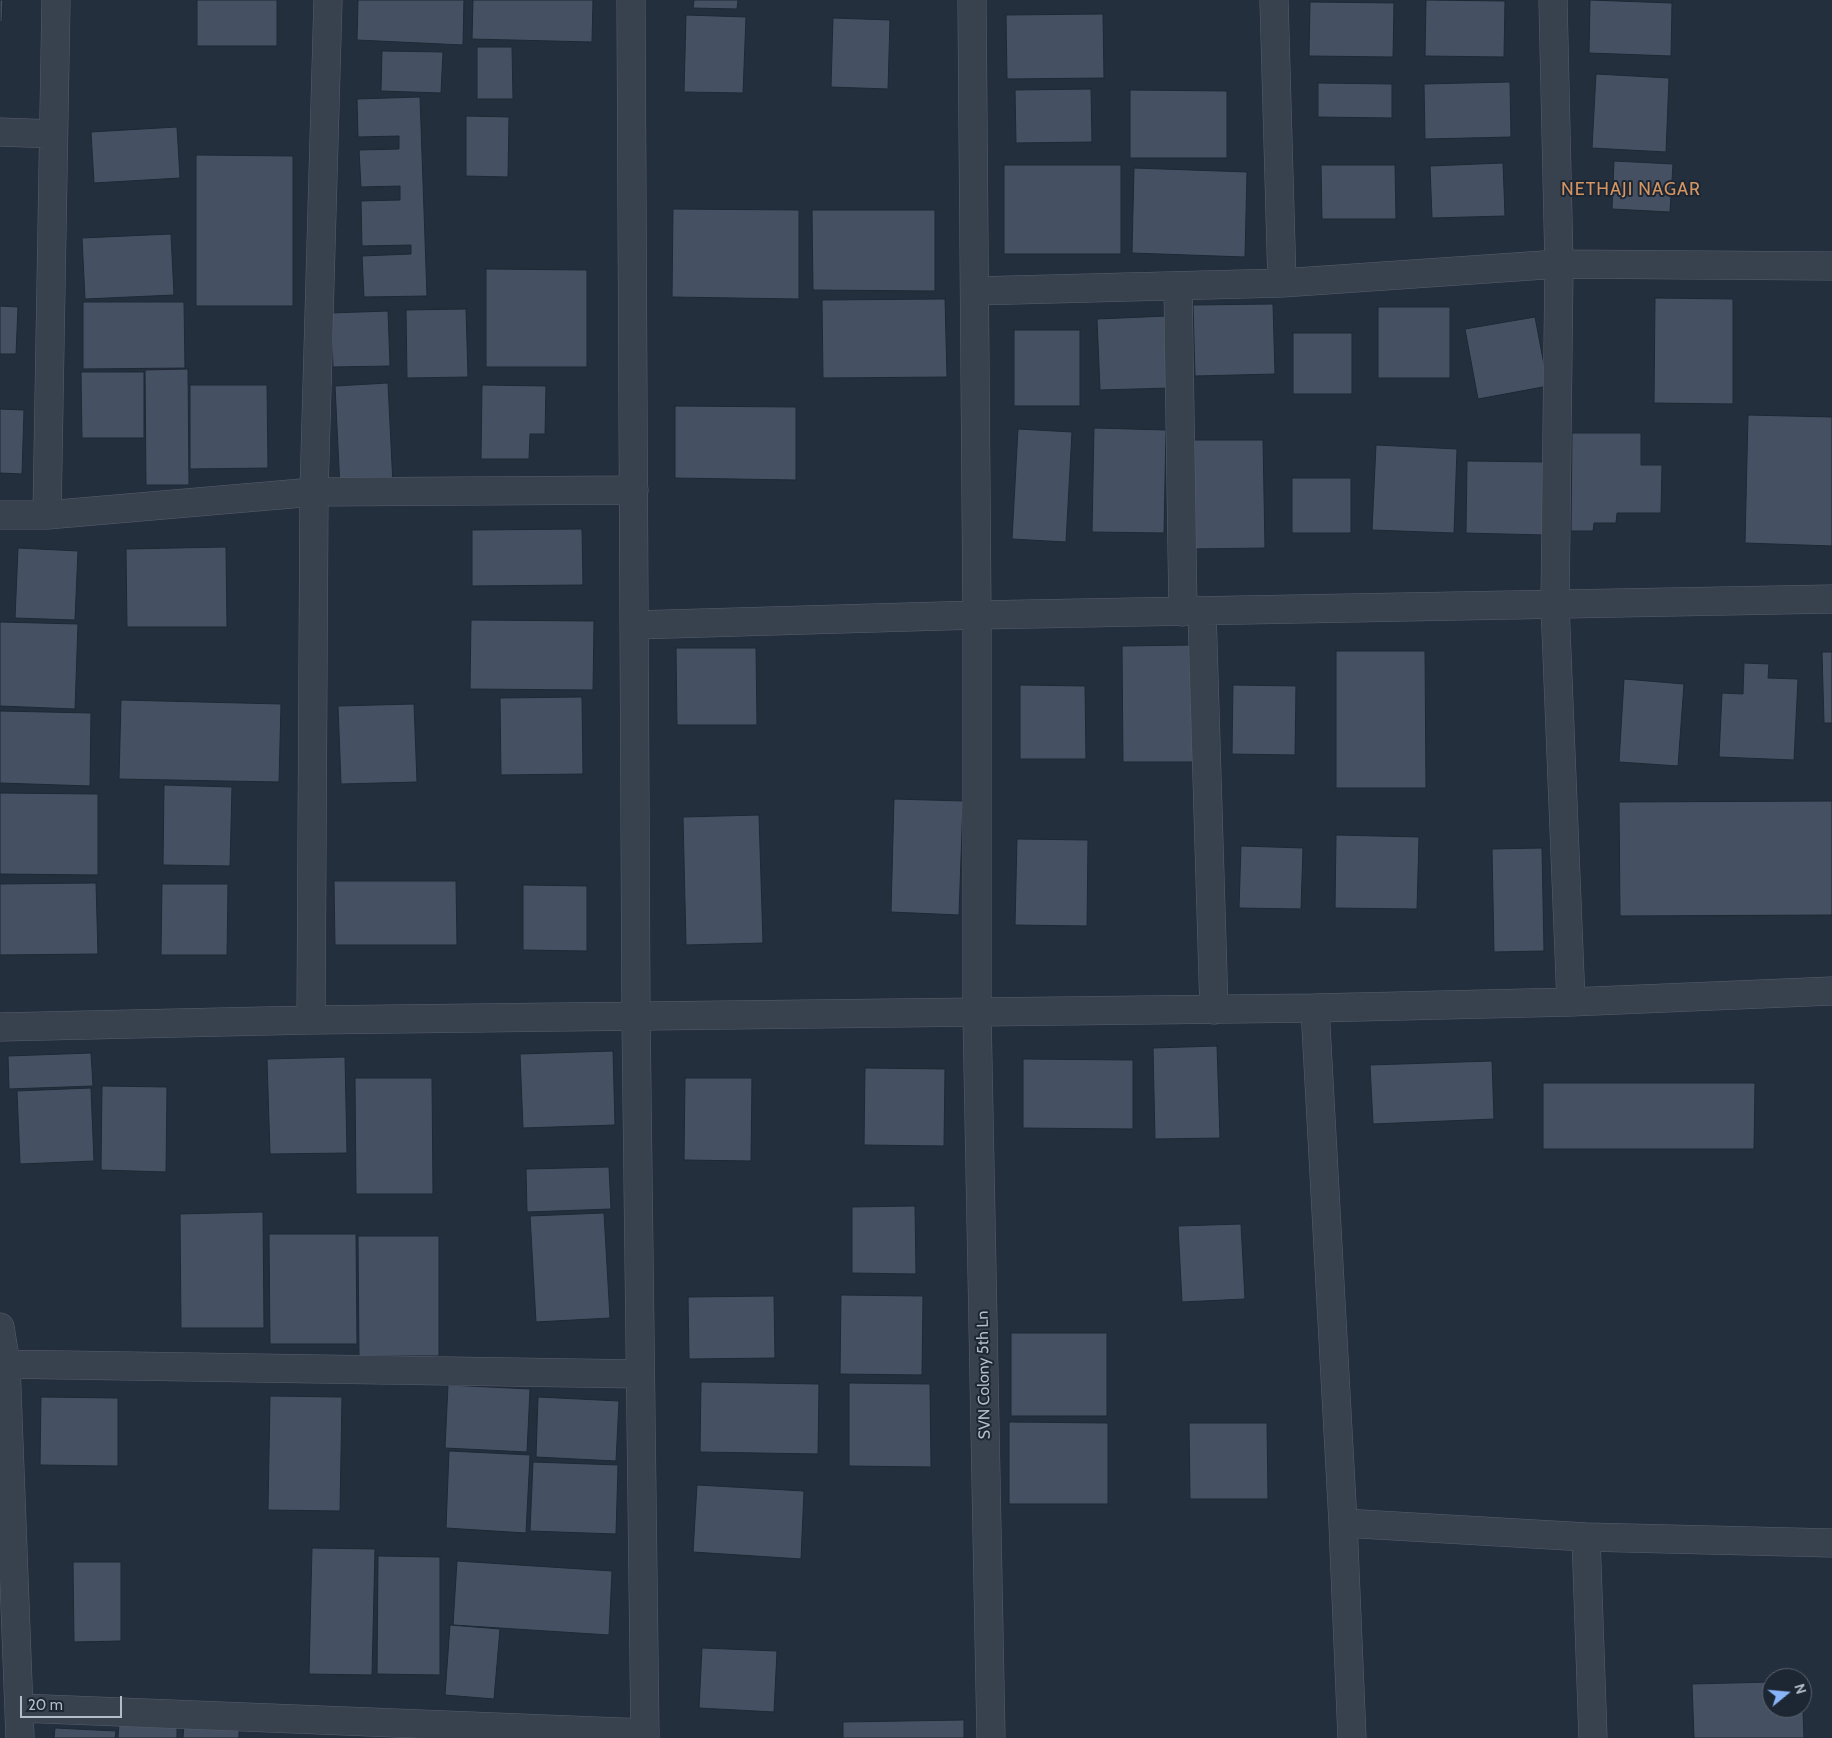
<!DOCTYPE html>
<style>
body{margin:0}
#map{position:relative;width:1832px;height:1738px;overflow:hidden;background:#242f3e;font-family:Cabin,sans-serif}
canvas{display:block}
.north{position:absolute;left:1762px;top:1668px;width:50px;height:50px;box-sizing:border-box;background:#1d2633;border:1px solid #59626f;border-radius:50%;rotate:73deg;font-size:14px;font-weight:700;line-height:20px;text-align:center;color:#b4bcc9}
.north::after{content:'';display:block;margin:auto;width:18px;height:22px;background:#8ab4f8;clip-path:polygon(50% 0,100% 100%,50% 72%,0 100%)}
.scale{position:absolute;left:20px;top:1696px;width:102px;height:22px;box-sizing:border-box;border:2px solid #b4bcc9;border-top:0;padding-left:6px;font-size:15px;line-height:18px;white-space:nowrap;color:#b4bcc9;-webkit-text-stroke:4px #1d2633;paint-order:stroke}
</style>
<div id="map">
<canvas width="1832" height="1738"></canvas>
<div class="north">N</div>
<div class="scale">20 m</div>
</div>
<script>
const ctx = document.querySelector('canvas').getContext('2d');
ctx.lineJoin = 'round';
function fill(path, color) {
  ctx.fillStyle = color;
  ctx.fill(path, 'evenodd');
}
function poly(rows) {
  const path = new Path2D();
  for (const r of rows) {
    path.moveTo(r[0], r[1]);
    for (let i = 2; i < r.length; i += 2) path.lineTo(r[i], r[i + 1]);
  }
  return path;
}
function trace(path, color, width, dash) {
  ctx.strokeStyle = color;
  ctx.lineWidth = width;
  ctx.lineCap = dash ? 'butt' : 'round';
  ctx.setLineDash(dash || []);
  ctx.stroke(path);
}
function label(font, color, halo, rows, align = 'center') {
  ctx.font = font + ' Cabin,sans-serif';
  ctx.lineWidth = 4;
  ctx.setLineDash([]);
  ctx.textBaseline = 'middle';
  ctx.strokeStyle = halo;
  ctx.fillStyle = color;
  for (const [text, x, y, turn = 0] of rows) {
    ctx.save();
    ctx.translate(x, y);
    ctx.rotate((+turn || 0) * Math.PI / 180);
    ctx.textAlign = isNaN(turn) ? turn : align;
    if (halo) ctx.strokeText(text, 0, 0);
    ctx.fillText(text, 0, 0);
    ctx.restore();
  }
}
const building = poly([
 [0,0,3,0,2,22,0,22,0,0],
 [197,0,277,0,277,46,197,46,197,0],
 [358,0,464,0,463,45,357,40,358,0],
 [473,0,593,0,592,42,472,39,473,0],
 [694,0,738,0,737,9,693,8,694,0],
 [1426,0,1505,1,1504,57,1425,56,1426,0],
 [1590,0,1672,3,1671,56,1589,53,1590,0],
 [1310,2,1394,3,1393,57,1309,56,1310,2],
 [1103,14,1104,78,1007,79,1006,15,1103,14],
 [686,15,746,17,743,93,684,92,686,15],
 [833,18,890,20,888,89,831,87,833,18],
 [477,47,512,47,513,99,477,99,477,47],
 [382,51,443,52,441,93,381,91,382,51],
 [1596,74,1669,78,1666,152,1592,148,1596,74],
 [1510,82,1511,137,1425,139,1424,84,1510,82],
 [1318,83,1392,84,1392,118,1318,117,1318,83],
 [1091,89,1092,142,1016,143,1015,90,1091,89],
 [1130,90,1227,91,1227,158,1130,158,1130,90],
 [420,97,427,296,364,297,362,256,411,254,411,245,362,246,361,201,400,200,400,186,361,187,359,150,399,149,399,136,358,137,357,99,420,97],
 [466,116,509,117,508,177,466,176,466,116],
 [177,127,180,178,94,183,91,132,177,127],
 [196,155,293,156,293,306,196,306,196,155],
 [1614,161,1673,164,1670,212,1612,209,1614,161],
 [1503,163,1505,216,1432,218,1430,166,1503,163],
 [1004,165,1121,165,1121,254,1004,254,1004,165],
 [1321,165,1395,165,1396,219,1322,219,1321,165],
 [1134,168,1247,172,1245,257,1132,253,1134,168],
 [673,209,799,210,799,299,672,297,673,209],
 [812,210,935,210,935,291,813,290,812,210],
 [171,234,174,295,85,299,82,238,171,234],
 [486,269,587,270,587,367,486,367,486,269],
 [1655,298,1733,299,1733,404,1654,403,1655,298],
 [945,299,947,377,823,378,822,300,945,299],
 [83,302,184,302,185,368,83,369,83,302],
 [1273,304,1275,374,1195,376,1193,305,1273,304],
 [0,306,18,307,16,354,0,354,0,306],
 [1378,307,1450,307,1450,378,1378,378,1378,307],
 [466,309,468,377,407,378,406,310,466,309],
 [388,311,390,366,333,367,331,313,388,311],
 [1168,316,1170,388,1100,390,1097,319,1168,316],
 [1535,317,1548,386,1478,399,1465,329,1535,317],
 [1014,330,1080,330,1080,406,1014,406,1014,330],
 [1293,333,1352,333,1352,394,1293,394,1293,333],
 [188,369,189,485,146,485,145,370,188,369],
 [81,372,144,372,144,438,82,438,81,372],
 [388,383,393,485,340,489,335,386,388,383],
 [190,385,267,385,268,468,190,469,190,385],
 [482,385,546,386,545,434,530,434,529,459,481,459,482,385],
 [675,406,796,407,796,480,675,478,675,406],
 [0,409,24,410,22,474,0,473,0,409],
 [1748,415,1832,417,1832,546,1745,543,1748,415],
 [1094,428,1166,430,1164,533,1092,532,1094,428],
 [1018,429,1072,432,1066,542,1012,539,1018,429],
 [1572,433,1641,433,1641,465,1662,465,1661,513,1617,513,1616,523,1594,523,1593,531,1571,531,1572,433],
 [1189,440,1263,440,1265,548,1191,549,1189,440],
 [1376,445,1457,449,1454,533,1372,530,1376,445],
 [1467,461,1545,462,1544,535,1466,533,1467,461],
 [1292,478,1351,478,1351,533,1292,533,1292,478],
 [582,529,583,585,472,586,472,530,582,529],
 [226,547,227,627,127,627,126,549,226,547],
 [18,548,78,551,75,620,15,618,18,548],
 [471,620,594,621,593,690,470,689,471,620],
 [0,622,78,624,75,709,0,706,0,622],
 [1195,645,1196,762,1123,762,1122,646,1195,645],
 [676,648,756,648,757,725,677,725,676,648],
 [1336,651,1425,651,1426,788,1336,788,1336,651],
 [1822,652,1832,652,1832,723,1824,723,1822,652],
 [1744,663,1769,664,1768,678,1798,679,1794,760,1719,757,1722,693,1743,694,1744,663],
 [1624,679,1684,684,1678,766,1619,762,1624,679],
 [1020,685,1085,686,1086,759,1020,759,1020,685],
 [1233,685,1296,686,1295,755,1232,754,1233,685],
 [582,697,583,774,501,775,500,698,582,697],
 [121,700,281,704,279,782,119,779,121,700],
 [414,704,417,782,341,784,338,706,414,704],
 [0,711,91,713,90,786,0,783,0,711],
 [164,785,232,787,230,866,163,865,164,785],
 [0,793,98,794,98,875,0,874,0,793],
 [894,799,963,801,959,915,891,912,894,799],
 [1832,801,1832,915,1620,916,1619,802,1832,801],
 [759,815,763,943,686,945,683,817,759,815],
 [1336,835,1419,837,1417,909,1335,908,1336,835],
 [1017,839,1088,840,1087,926,1015,925,1017,839],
 [1241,846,1303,848,1301,909,1239,908,1241,846],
 [1542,848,1544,951,1494,952,1492,849,1542,848],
 [334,881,456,881,457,945,335,945,334,881],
 [96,883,98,954,0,955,0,884,96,883],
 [162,884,228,884,227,955,161,955,162,884],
 [523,885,587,886,587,951,523,950,523,885],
 [1217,1046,1220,1138,1155,1139,1153,1048,1217,1046],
 [613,1051,615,1125,523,1128,520,1054,613,1051],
 [91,1053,93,1086,9,1089,8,1056,91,1053],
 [345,1057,347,1153,270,1154,267,1059,345,1057],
 [1023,1059,1133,1060,1133,1129,1023,1128,1023,1059],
 [1492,1061,1494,1119,1373,1124,1370,1065,1492,1061],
 [865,1068,945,1069,944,1146,864,1145,865,1068],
 [355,1078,432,1078,433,1194,356,1194,355,1078],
 [685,1078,752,1078,751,1161,684,1160,685,1078],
 [1543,1083,1755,1083,1754,1149,1543,1149,1543,1083],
 [102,1086,167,1087,166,1172,101,1170,102,1086],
 [91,1088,94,1161,20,1164,17,1091,91,1088],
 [609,1167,611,1209,527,1212,526,1169,609,1167],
 [915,1206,916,1274,852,1273,852,1207,915,1206],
 [263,1212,264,1328,181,1328,180,1214,263,1212],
 [604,1213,610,1318,536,1322,530,1216,604,1213],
 [1241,1224,1245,1299,1182,1302,1178,1226,1241,1224],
 [269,1234,356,1234,357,1344,270,1344,269,1234],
 [358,1236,439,1236,439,1356,359,1356,358,1236],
 [841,1295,923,1296,922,1375,840,1374,841,1295],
 [774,1296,775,1358,689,1359,688,1297,774,1296],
 [1011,1333,1107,1333,1107,1416,1011,1416,1011,1333],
 [701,1382,819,1384,818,1454,700,1452,701,1382],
 [849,1383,930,1384,931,1467,849,1466,849,1383],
 [448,1385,530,1389,527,1452,445,1448,448,1385],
 [270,1396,342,1397,340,1511,268,1510,270,1396],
 [41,1397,118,1398,118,1466,40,1465,41,1397],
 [538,1397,619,1401,616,1461,536,1457,538,1397],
 [1009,1422,1108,1423,1108,1504,1009,1504,1009,1422],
 [1189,1423,1267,1423,1268,1499,1190,1499,1189,1423],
 [449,1451,530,1455,526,1533,446,1528,449,1451],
 [533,1462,618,1465,616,1534,530,1531,533,1462],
 [697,1485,804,1491,801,1559,693,1552,697,1485],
 [312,1548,375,1549,372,1675,309,1674,312,1548],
 [378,1556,440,1557,440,1675,377,1674,378,1556],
 [457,1561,612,1571,609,1635,453,1625,457,1561],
 [73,1562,121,1562,121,1641,74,1642,73,1562],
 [450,1625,500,1629,494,1699,445,1695,450,1625],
 [702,1648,777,1651,774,1712,699,1708,702,1648],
 [1772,1682,1772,1708,1802,1708,1802,1684,1804,1738,1694,1738,1692,1684,1772,1682],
 [964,1720,964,1738,843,1738,843,1722,964,1720],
 [119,1723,177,1726,177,1738,118,1738,119,1723],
 [184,1723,239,1725,239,1738,183,1738,184,1723],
 [55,1728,116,1731,115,1738,54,1738,55,1728]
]);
fill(building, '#455162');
trace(building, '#1f2835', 1);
const street = poly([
 [631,0,636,1017,645,1738],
 [972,0,977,615,977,1013,991,1738],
 [1274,0,1282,283],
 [1553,0,1559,264,1555,605,1571,1002],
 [0,132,53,134],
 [1178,286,1183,612],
 [975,291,1282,283,1559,264,1832,266],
 [0,515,47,515,314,492,634,490],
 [47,515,56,0],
 [1202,611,1214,1010],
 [635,625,977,615,1832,599],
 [1315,1008,1343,1523,1352,1738],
 [311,1020,314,492,328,0],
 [0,1027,311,1020,1315,1008,1571,1002,1832,991],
 [0,1327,6,1364,20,1738],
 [0,1364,639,1374],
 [1343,1523,1586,1537,1832,1543],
 [1586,1537,1593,1738],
 [20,1708,645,1733]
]);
trace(street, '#565f6c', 29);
trace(street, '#38414e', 28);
label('16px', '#b4bcc9', '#1d2633', [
 ["SVN Colony 5th Ln",984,1375,-91]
]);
ctx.letterSpacing = '1px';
label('18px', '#d59563', '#1d2633', [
 ["NETHAJI NAGAR",1631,190]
]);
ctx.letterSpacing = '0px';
</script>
